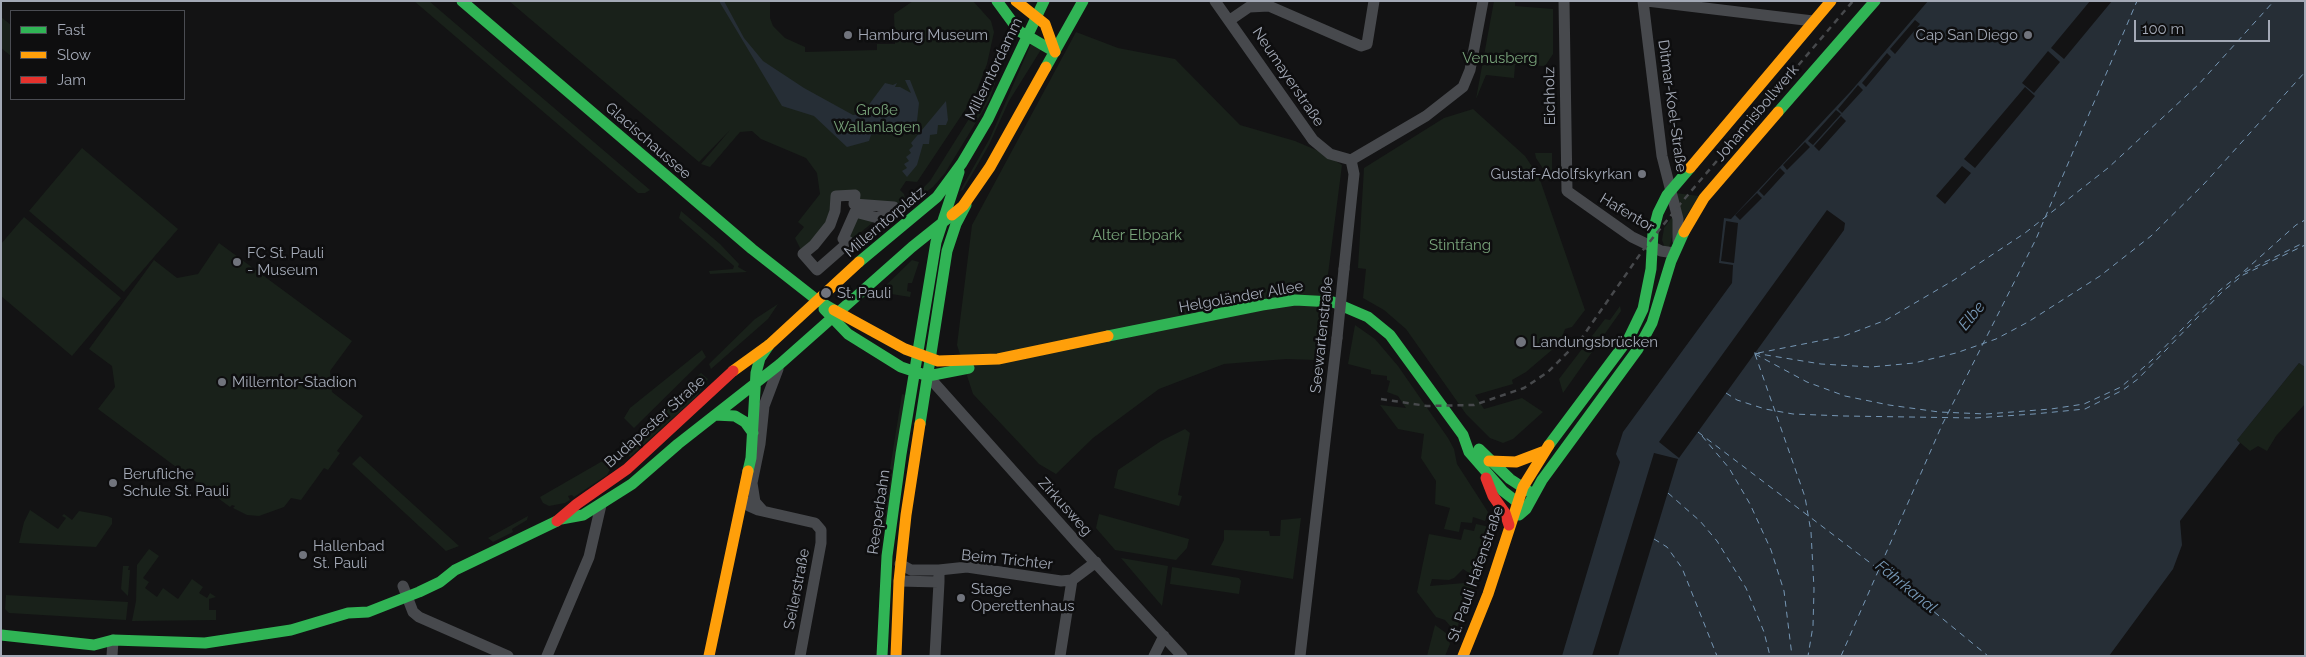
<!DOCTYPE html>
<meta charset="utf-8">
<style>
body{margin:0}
#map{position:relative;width:2306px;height:657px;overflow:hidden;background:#131314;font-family:Raleway,sans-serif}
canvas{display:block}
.frame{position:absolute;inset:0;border:2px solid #a3a9b6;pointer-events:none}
.legend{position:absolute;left:10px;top:10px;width:175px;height:90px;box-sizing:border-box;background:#0e0e0f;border:1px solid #4a4c52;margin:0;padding:6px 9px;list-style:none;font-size:15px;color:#a3a9b6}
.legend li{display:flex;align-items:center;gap:10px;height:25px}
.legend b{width:25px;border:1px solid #4a4c52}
.scale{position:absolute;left:2134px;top:20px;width:136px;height:22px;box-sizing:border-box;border:2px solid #a3a9b6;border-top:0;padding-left:6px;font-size:15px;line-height:18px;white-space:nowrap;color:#a3a9b6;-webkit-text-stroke:4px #0e0e0f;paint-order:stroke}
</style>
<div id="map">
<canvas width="2306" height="657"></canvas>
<div class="frame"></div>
<ul class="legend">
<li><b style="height:6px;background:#30b455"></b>Fast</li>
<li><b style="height:6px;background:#ff9f0a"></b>Slow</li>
<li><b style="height:6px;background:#e5322d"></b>Jam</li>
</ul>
<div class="scale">100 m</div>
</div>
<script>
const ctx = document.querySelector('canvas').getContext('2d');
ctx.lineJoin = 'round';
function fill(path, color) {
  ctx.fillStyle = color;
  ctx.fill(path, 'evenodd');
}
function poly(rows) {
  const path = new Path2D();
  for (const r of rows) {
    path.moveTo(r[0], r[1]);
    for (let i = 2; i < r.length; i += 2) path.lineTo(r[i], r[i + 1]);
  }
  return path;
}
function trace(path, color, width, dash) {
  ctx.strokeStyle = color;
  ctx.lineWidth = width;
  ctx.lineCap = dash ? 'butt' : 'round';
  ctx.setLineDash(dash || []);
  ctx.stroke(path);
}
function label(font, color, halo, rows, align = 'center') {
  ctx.font = font + ' Raleway,sans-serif';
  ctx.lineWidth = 5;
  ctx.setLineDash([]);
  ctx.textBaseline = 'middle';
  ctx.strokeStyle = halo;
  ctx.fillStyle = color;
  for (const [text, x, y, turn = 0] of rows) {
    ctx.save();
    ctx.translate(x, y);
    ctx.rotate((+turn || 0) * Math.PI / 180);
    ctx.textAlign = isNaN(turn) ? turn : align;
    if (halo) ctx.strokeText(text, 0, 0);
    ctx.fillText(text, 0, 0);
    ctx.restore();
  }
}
fill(poly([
 [414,1,429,1,650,190,645,193,638,193],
 [509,1,770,1,770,18,773,26,785,38,805,47,805,52,877,50,877,44,895,44,894,14,913,1,973,1,991,21,994,32,987,64,975,95,917,182,906,181,900,190,904,194,905,199,894,207,854,204,855,195,836,196,835,211,803,254,795,238,804,227,798,222,820,194,817,173,806,158,761,139,752,131,740,132,710,167,701,164,730,130,699,162],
 [1494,1,1515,1,1515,6,1553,9,1553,54,1545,66,1515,65,1514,78,1486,75,1476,99],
 [1,17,11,25,11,56,1,48],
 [1076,32,1118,48,1175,59,1240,125,1295,141,1323,153,1342,165,1317,360,1286,359,1224,364,1159,389,1093,438,1056,474,1039,464,973,394,957,345,972,225],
 [1005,36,1004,57,989,101,945,173,933,187,919,197,918,193,930,181,987,90,992,74,995,54],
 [1031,44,1042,48,1009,101,989,145,963,190,960,191,990,138],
 [1473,109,1525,156,1539,177,1585,310,1572,327,1565,329,1560,343,1526,372,1512,380,1513,384,1475,395,1484,409,1522,398,1543,412,1513,439,1503,443,1490,438,1466,414,1406,329,1384,310,1363,298,1366,269,1358,268,1364,168,1444,118],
 [82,148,178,229,124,292,29,211],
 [1535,153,1552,153,1552,176,1548,176,1536,158],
 [1675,193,1699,196,1683,221],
 [681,211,720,244,739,264,738,267,747,272,710,274,709,271,733,269,734,266,679,218],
 [855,212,878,218,849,242,843,239],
 [1673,216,1675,226,1669,248,1665,248,1662,240,1664,228],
 [24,217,121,298,72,356,1,296,1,244],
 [219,243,352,341,330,371,332,392,363,416,337,451,340,453,328,470,324,468,301,500,291,498,284,507,259,516,247,515,233,508,235,506,232,505,230,507,98,409,115,387,112,366,89,349,154,260,177,278,198,274],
 [912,260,919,262,912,283,908,283,907,291,911,292,910,297,879,292],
 [778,304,768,319,711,369,709,364,755,319],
 [1620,306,1621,311,1563,393,1559,379,1605,319,1610,320],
 [1355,325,1375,339,1398,366,1448,438,1454,449,1457,464,1488,512,1485,521,1473,517,1472,523,1461,522,1459,532,1444,529,1450,508,1435,504,1436,481,1421,458,1424,434,1398,429,1380,405,1406,408,1398,396,1387,392,1390,381,1387,380,1387,376,1371,374,1371,370,1348,364],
 [702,350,706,357,634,428,624,418,630,408],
 [2299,363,2305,367,2305,404,2276,436,2267,451,2258,446,2250,451,2237,440],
 [701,373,708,379,696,397,630,457,624,450,634,439],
 [902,394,906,395,885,532,882,518],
 [1185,429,1190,433,1178,495,1182,496,1179,506,1114,488,1118,470,1161,441],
 [360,456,459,546,446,551,352,464],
 [606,459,613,464,607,475,574,497,572,495,568,496,570,500,565,503,549,506,543,503,540,497],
 [30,510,58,529,66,518,62,516,64,514,72,520,79,511,107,516,112,518,112,524,96,547,19,543,24,522],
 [1099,514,1189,539,1187,548,1176,560,1115,550,1096,528],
 [528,516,527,520,512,529,513,532,493,542,488,538],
 [1301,518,1293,579,1211,565,1224,540,1224,530,1269,531,1270,536,1280,536,1281,520],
 [1476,524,1490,527,1479,573,1472,575,1463,569,1454,578,1449,580,1432,579,1430,586,1475,582,1474,588,1468,589,1463,605,1464,610,1456,630,1453,629,1445,620,1436,617,1417,592,1429,534,1461,540,1464,529,1474,531],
 [149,549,159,556,143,578,149,582,145,588,157,597,163,588,178,599,192,579,203,587,199,593,207,598,210,593,216,597,209,599,209,610,216,610,216,620,132,621,136,601,137,565],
 [1121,558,1168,566,1162,606],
 [123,566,129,566,128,570,130,570,128,596,121,589],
 [1172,567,1239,578,1241,581,1239,594,1170,584],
 [6,595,128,602,126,620,9,613,5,609],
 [1435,625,1446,633,1450,644,1445,656,1427,656]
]), '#19211a');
fill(poly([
 [719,1,724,1,744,38,763,61,804,88,853,115,862,114,885,83,893,85,897,83,895,87,900,87,911,93,905,80,910,80,919,103,917,121,912,128,897,137,892,132,884,133,871,135,869,141,847,147,814,116,782,106],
 [1928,1,2305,1,2305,367,2299,363,2237,440,2240,443,2180,521,2182,545,2173,569,2109,656,1562,656,1620,462,1616,454,1623,432,1732,283,1733,265,1719,263,1724,218,1731,219,1851,91],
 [946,101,948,120,946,125,938,125,937,134,930,135,929,144,923,144,917,165,907,177,902,171,907,168,904,164,909,161,906,157,911,153,909,150,913,146,911,143]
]), '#262e36');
fill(poly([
 [2090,1,2112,1,2064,59,2051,48],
 [1915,20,1920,24,1895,54,1890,49],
 [2048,51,2060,62,2034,93,2022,83],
 [1887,53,1891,57,1866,87,1862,83],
 [1858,85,1863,90,1842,113,1838,109],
 [2025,87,2035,96,1975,168,1964,159],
 [1836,110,1841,114,1813,145,1808,141],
 [1841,116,1846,121,1819,151,1814,146],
 [1805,142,1810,147,1787,170,1783,165],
 [1962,166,1971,173,1945,204,1936,196],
 [1780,168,1785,173,1764,196,1759,191],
 [1757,193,1762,198,1740,220,1735,215],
 [1827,210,1845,223,1844,230,1679,458,1659,442],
 [1726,221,1738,223,1734,263,1721,261],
 [1654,453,1678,459,1618,656,1592,656]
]), '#131314');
trace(poly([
 [2245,272,2305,242],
 [1754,353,1821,364,1871,367,1914,363,1956,353,1996,339,2028,322,2100,276,2151,236,2204,184,2305,72],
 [1758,353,1844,336,1886,320,1954,280,2025,233,2108,168,2199,84,2274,1],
 [1755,354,1807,382,1845,396,1889,405,1939,412,1986,414,2051,409,2084,404,2121,387,2152,360,2220,290,2242,273,2296,225,2305,220],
 [1755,354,1805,497,1811,532,1814,589,1813,626,1808,656],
 [1726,393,1737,400,1765,409,1793,414,1844,416,1975,418,2034,414,2085,409,2123,390,2138,379,2222,292,2243,275,2305,245],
 [1698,432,1927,606,1988,656],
 [1702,436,1729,468,1750,504,1771,550,1784,591,1792,656],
 [1668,493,1700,521,1717,541,1746,588,1764,632,1770,656],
 [1654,539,1667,547,1682,568,1717,656],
 [1841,656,1942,425,2036,239,2137,1]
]), '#7697b5', 1, [6, 5]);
trace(poly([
 [1215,1,1313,140,1330,154,1351,160],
 [1564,1,1567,191,1632,237,1661,251,1674,253],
 [1643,1,1662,156,1678,219,1678,241],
 [1647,1,1813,21],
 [1230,20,1249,7,1269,6,1361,46,1367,44,1374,1],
 [1351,160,1426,116,1463,87,1470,70,1483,1],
 [855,195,854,204,894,207,878,218,855,212,843,239,849,242,817,270,803,254,814,245,830,225,835,211,836,196,855,195],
 [1344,269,1354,174,1351,160],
 [928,376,1078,544,1182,656],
 [743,499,749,506,758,510,815,523,821,530,821,543,800,656],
 [763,511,755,502,752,483,760,444,764,406,778,369],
 [939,570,967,567,1061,581,1072,580],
 [899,581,939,582,939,570,911,570,900,564],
 [403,586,413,612,419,617,508,656],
 [112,656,113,640],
 [547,656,589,557,601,505],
 [935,656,939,582],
 [1060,656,1072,580,1096,562],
 [1154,656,1164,636],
 [1300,656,1337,338]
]), '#47494d', 11);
trace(poly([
 [462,1,752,249,817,300,834,310],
 [997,1,1019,31,1055,52],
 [1046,67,1083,1],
 [1778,112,1875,1],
 [859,262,937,197,962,163,988,119,1044,1],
 [824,309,848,334,901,367,928,376,969,368],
 [1108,336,1262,305,1295,300,1333,302,1368,317,1390,335,1463,435,1469,452,1503,491,1526,509],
 [715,415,735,416,745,422,753,433],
 [920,424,947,251,956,224,966,205],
 [1549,445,1629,338,1643,309,1651,269,1653,232,1658,213,1667,195,1690,168],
 [1479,449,1510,479,1530,492],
 [748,471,751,458,756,373,760,358,769,345],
 [1519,515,1526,509,1542,480,1638,349,1652,323,1671,261,1684,232],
 [561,519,583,515,632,484,678,444,780,364,912,247,952,215],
 [1,635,94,645,113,640,205,643,291,630,348,613,368,612,419,592,440,582,455,570,557,521],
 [882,656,887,556,901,454,936,242,959,172]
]), '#30b455', 11);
trace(poly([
 [1016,1,1045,24,1055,52],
 [1690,168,1831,1],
 [952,215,963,206,990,167,1046,67],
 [1684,232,1704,198,1778,112],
 [834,310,905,349,938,361,998,359,1108,336],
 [733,371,769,345,859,262],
 [1489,461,1516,462,1545,451],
 [709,656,748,471],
 [896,656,899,581,906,515,920,424],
 [1463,656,1488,594,1523,487,1549,445]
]), '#ff9f0a', 11);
trace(poly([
 [1486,478,1493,496,1505,513,1509,525],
 [557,521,577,504,627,469,733,371]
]), '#e5322d', 11);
trace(poly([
 [1381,399,1427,406,1474,405,1524,388,1548,372,1581,339,1643,250,1681,203,1853,1]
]), '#47494c', 2.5, [6, 5]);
trace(poly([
 [1337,338,1344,269]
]), '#47494d', 11);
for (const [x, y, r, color] of [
 [848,35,5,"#71747d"],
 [2028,35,5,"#71747d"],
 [1642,174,5,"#71747d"],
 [237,262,5,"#71747d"],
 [826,293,6,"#71747d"],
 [1521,342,6,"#71747d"],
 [222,382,5,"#71747d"],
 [113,483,5,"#71747d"],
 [303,555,5,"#71747d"],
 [961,598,5,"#71747d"]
]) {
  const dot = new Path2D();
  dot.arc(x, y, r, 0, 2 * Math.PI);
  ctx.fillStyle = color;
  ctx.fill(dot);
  trace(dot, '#0e0e0f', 2);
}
label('15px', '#a3a9b6', '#0e0e0f', [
 ["Hamburg Museum",858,35],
 ["Cap San Diego",2018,35,"right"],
 ["Gustaf-Adolfskyrkan",1632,174,"right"],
 ["FC St. Pauli",247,253],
 ["- Museum",247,270],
 ["St. Pauli",837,293],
 ["Landungsbrücken",1532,342],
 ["Millerntor-Stadion",232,382],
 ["Berufliche",123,474],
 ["Schule St. Pauli",123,491],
 ["Hallenbad",313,546],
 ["St. Pauli",313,563],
 ["Stage",971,589],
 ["Operettenhaus",971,606]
], 'left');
label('15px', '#78a37a', '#0e0e0f', [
 ["Venusberg",1500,58],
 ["Große",877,110],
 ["Wallanlagen",877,127],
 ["Alter Elbpark",1137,235],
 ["Stintfang",1460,245]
]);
label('15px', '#a3a9b6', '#0e0e0f', [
 ["Millerntordamm",994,69,-64],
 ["Neumayerstraße",1288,77,56],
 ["Eichholz",1550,96,-91],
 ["Ditmar-Koel-Straße",1672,106,82],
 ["Johannisbollwerk",1757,113,-50],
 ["Glacischaussee",648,141,41],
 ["Hafentor",1627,213,31],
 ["Millerntorplatz",885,222,-40],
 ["Helgoländer Allee",1241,297,-10],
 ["Seewartenstraße",1322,335,-84],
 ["Budapester Straße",655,422,-42],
 ["Zirkusweg",1065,507,48],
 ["Reeperbahn",879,512,-82],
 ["Beim Trichter",1007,560,6],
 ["St. Pauli Hafenstraße",1476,574,-71],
 ["Seilerstraße",797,589,-79]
]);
label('italic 16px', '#7697b5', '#0e0e0f', [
 ["Elbe",1972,316,-51],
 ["Fährkanal",1906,587,39]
]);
</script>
